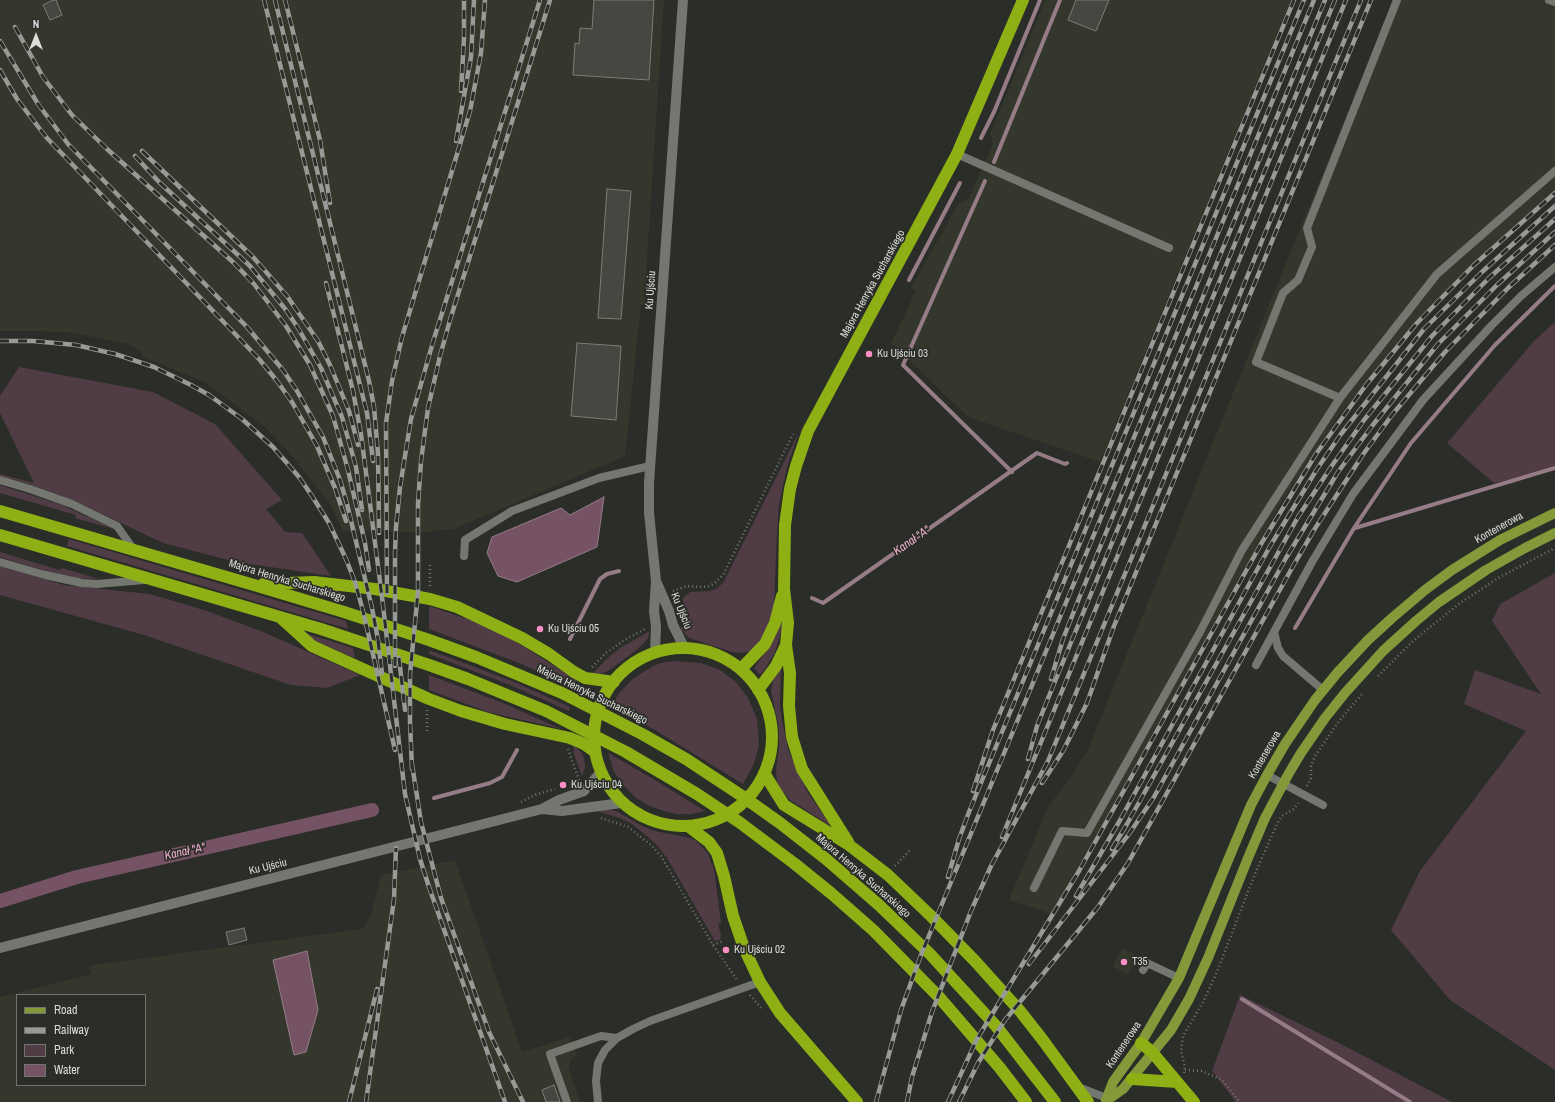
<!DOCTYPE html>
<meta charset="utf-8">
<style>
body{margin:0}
#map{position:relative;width:1555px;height:1102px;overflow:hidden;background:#2b2d28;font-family:"Archivo Narrow",sans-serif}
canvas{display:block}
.legend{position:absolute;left:16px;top:994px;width:130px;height:92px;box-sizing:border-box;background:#2b2d28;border:1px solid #72736f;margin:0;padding:5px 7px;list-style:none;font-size:12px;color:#dcddda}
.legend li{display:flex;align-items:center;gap:8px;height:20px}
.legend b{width:20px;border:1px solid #72736f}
.north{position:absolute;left:16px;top:16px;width:40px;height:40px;-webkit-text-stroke:3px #2b2d28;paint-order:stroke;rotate:0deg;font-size:11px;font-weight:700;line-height:16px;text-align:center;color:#dcddda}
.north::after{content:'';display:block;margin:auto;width:14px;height:18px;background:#dcddda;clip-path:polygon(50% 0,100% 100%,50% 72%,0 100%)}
</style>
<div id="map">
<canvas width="1555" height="1102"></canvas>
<ul class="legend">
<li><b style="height:5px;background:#849939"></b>Road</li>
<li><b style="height:5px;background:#989a96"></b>Railway</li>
<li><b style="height:11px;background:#503c45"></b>Park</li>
<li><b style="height:11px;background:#765364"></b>Water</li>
</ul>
<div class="north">N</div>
</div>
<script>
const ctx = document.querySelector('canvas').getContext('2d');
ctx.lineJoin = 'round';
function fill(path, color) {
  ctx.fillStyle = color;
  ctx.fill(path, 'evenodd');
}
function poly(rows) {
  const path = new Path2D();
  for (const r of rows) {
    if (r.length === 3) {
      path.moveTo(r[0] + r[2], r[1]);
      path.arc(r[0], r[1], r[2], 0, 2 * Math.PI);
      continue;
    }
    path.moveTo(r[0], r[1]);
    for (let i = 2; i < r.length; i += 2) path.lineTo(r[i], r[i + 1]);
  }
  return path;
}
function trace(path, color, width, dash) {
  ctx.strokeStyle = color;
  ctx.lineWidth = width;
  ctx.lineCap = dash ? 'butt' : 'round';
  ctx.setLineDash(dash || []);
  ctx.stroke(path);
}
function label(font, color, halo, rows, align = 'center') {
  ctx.font = font + ' "Archivo Narrow",sans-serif';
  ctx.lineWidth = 3.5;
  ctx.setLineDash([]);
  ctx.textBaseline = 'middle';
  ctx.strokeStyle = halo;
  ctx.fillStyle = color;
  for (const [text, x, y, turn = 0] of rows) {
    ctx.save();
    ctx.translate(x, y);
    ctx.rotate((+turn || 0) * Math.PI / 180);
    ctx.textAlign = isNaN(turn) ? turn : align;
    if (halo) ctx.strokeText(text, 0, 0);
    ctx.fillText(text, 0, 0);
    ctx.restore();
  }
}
fill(poly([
 [0,0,664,0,644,305,641,305,625,456,454,529,424,532,343,531,329,502,293,457,266,428,206,383,142,356,141,351,128,344,73,333,42,331,0,331],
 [1045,0,1291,0,1100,462,968,417,891,343,916,291,911,288,958,204,968,199,993,144,990,134],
 [1393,0,1555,0,1555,190,1452,284,1399,343,1340,414,1280,505,1052,914,1009,900,1048,807,1075,772,1081,759,1087,752],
 [455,860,522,1052,570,1037,577,1055,570,1060,569,1069,580,1102,0,1102,0,997,91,974,90,966,108,963,362,929,371,916,381,875],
 [17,995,145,995,145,1085,17,1085],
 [1123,948,1138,956,1128,975,1112,966]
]), '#33372c');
fill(poly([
 [1555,322,1555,469,1494,483,1447,443,1534,341],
 [19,367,153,392,215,424,282,500,266,509,285,532,302,533,331,576,236,562,163,543,77,502,29,484,0,476,0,474,34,483,0,413,0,396],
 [799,432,787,467,779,504,777,533,774,607,765,636,751,651,741,653,732,652,689,638,680,628,687,625,688,622,683,601,683,598,690,592,709,591,716,589,723,583],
 [0,485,62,505,114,529,75,518,76,515,0,493],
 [69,539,346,621,348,629,67,546],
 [0,552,59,570,62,568,99,579,75,578,46,571,0,557],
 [0,566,64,585,150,594,207,611,261,631,360,675,327,688,291,685,144,635,0,595],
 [1555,573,1555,1070,1450,1000,1391,930,1420,871,1526,731,1464,704,1475,670,1541,694,1492,621,1500,604],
 [298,586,339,590,341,601,298,588],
 [429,606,470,620,505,636,523,646,576,680,575,688,519,663,429,629],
 [781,620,782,620,782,629,775,652,765,669,760,675,754,668,770,646],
 [650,631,647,640,638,649,608,671,600,674,592,674,610,656,620,648],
 [305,633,353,648,355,658,306,637],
 [429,650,512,681,570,707,569,711,510,685,429,654],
 [677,661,701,663,720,670,736,682,748,698,757,719,759,745,754,764,743,784,650,727,612,706,619,693,634,678,653,666,664,662],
 [781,668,780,704,782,721,789,752,808,793,829,823,829,825,790,800,780,788,777,781,776,770,779,748,779,728,771,690,773,680],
 [429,675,503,703,561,729,488,712,429,690],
 [573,745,582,753,584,758,585,768,582,776,574,754],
 [608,753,655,780,705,811,691,814,677,814,664,811,650,806,636,798,623,785,614,772],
 [608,809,618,812,644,827,655,831,690,838,696,841,707,852,714,869,716,884,721,923,718,924,721,935,720,940,715,941,667,858,655,843,632,824,620,818,596,811],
 [1240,995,1337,1042,1452,1102,1236,1102,1212,1071]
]), '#503c45');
const water = poly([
 [604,497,597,547,517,582,498,576,487,553,492,537,561,508,570,515,604,497],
 [307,951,318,1010,306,1052,294,1055,273,960,307,951]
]);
fill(water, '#765364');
trace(water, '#957c87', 1);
trace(poly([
 [981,138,994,112,1040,0],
 [994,162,1060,0],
 [985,181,903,365,1012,472],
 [909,280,960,183],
 [1355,528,1555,468],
 [812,598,823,603,1037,453,1065,464,1067,463],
 [1295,628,1354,528,1411,443,1495,345,1555,286],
 [570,639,600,579,607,574,619,571],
 [434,798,490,783,502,777,517,750],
 [1242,999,1410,1102]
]), '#957c87', 4);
trace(poly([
 [0,901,77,877,372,810]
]), '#765364', 14);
const building = poly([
 [53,0,56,0,62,15,50,20,43,5,53,0],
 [594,0,654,0,649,80,573,75,575,43,579,44,580,28,592,29,594,0],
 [1076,0,1109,0,1096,31,1068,20,1076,0],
 [607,189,631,191,621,319,598,318,607,189],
 [577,343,621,346,616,420,571,416,577,343],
 [244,928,247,940,229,945,226,932,244,928],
 [554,1085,560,1102,546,1102,542,1090,554,1085]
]);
fill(building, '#454741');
trace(building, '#7b7d77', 1);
trace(poly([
 [430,565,430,587],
 [673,591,687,586,703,587,710,586,716,582,723,575,793,434],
 [592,667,606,653,623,641,645,629],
 [1378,676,1413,641,1460,603,1500,577,1555,548],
 [427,710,427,732],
 [568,749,579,780],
 [1307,786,1311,778,1311,766,1315,756,1339,721,1363,693],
 [521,802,537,794,555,789],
 [601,818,628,827,651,845,661,856,713,945,738,981],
 [895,866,910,850],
 [713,945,724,941],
 [750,995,761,1008],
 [1185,1070,1202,1071,1222,1080,1240,1102],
 [1184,1073,1185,1067,1181,1051,1183,1036,1203,1002,1217,972,1254,876,1277,824,1282,816,1294,809,1298,803]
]), '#737570', 2.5, [1, 3]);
trace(poly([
 [1549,0,1555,2],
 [957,154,1169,248],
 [1340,398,1256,362,1283,293,1298,280,1312,247,1307,228,1397,0],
 [0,480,30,489,72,504,117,526,134,550],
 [464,556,465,540,512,511,599,478,650,466],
 [0,562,45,575,82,583,97,584,144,580],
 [1274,632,1278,648,1283,656,1323,690],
 [1256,665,1312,562,1353,494,1423,400,1492,325,1521,296,1555,267],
 [1267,775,1323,805],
 [1034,888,1062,831,1087,833,1200,632,1242,550,1340,398,1437,274,1555,171],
 [1143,970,1147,963,1179,978],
 [1078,1087,1104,1097,1107,1102],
 [567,1102,550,1054,601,1036,617,1038],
 [598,1102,596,1081,598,1063,605,1050,617,1038,633,1029,650,1021,760,982]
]), '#747770', 8);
trace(poly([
 [657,583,669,611,673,625,685,649],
 [655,653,656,626,654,611,656,581,649,513,649,483,683,0],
 [542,809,562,811,621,803],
 [0,948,542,809,559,800,584,791,600,773]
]), '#747770', 10);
trace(poly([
 [1106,1100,1113,1082,1141,1043,1179,978,1251,805,1267,775,1285,744,1315,700,1338,672,1368,640,1392,618,1425,590,1452,570,1500,540,1555,513],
 [1106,1101,1123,1089,1171,1030,1189,999,1208,958,1248,858,1265,818,1289,773,1301,753,1325,718,1345,693,1383,651,1416,621,1439,602,1486,570,1525,548,1555,533]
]), '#849939', 10);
trace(poly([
 [0,511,254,585,344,612,429,640,476,657,562,693,642,734,686,759,742,796,780,823,826,859,879,905,930,954,996,1026,1055,1102],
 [0,535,321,629,429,665,468,679,546,711,626,752,697,794,739,822,795,864,832,894,873,930,939,997,1000,1068,1026,1102],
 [263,584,314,582,375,589,430,599,457,607,522,638,549,654,574,672,585,678,614,682],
 [281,618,312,646,429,699,461,711,505,724,570,738,584,744,595,752],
 [786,645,790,673,789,706,792,737,802,769,848,842],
 [683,737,89],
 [741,669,765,644,775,623,782,596],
 [758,690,776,666,786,645,788,623,784,589,785,525,790,489,796,466,808,431,957,154,1023,0],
 [764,773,784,805,849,845,888,875,931,916,975,961,1020,1011,1042,1039,1088,1102],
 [688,826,709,842,717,853,724,876,733,916,744,948,760,982,780,1013,857,1102],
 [1141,1043,1152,1052,1194,1102],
 [1132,1079,1177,1082]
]), '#8fb014', 12);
const rail = poly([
 [264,0,361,389,367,413,373,461],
 [275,0,369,381,374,407,378,454,379,533],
 [285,0,320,140,330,203],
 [15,27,43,77,72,115,107,149,234,263,254,284,286,326,310,365,333,416,348,470,365,543,369,570],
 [0,41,38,104,68,144,247,327,283,370,297,391,323,437,340,480,347,504,372,608,379,645],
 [0,70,17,99,46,137,238,337,259,359,277,381,292,402,317,446,335,488,346,521],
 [461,91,464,38,464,0],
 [456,141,471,57,474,0],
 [142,151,253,257,287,296,318,341,330,365,349,411,358,445],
 [135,156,159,182,250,266,286,310,298,328,321,368,342,417,356,467,362,510],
 [326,283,353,391,361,434,382,597,405,794,420,859,429,887,505,1102],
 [0,341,33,341,76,345,115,354,154,367,191,385,209,395,242,419,273,447,299,477,312,496,329,523,346,559,355,582,363,611,395,750],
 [387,593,386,423,392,381,402,337,470,111,481,53,485,0],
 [378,641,382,673],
 [399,658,405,710],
 [395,666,395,553,396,527,400,487,411,419,433,342,540,0],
 [1051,679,1063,639,1080,596,1325,0],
 [1028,759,1037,726,1049,696,1335,0],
 [412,764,421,822,441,898,489,1032,523,1102],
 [412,769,410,722,410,674,418,592,418,504,421,461,428,408,440,356,450,320,550,0],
 [1042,783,1063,751,1087,703,1114,626,1371,0],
 [973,791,993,730,1294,0],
 [1002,837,1346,0],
 [1112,849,1127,824,1298,517,1331,467,1364,420,1432,336,1489,278,1555,219],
 [948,877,959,839,969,812,1304,0],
 [1076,896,1119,822,1269,548,1317,469,1341,434,1424,329,1482,272,1555,206],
 [1029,964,1129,834,1154,797,1286,558,1338,472,1372,426,1438,344,1497,285,1555,232],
 [349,1102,377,989],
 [366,1102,394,899,396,848],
 [876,1102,901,1010,921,955,1314,0],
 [907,1102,912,1077,932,1012,971,911,991,866,1048,761,1361,0],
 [948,1102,977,1039,1079,871,1261,544,1316,454,1366,385,1417,323,1474,265,1555,193],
 [959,1102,978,1063,1005,1020,1098,907,1128,863,1292,568,1314,530,1364,453,1392,415,1445,352,1508,288,1555,245]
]);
trace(rail, '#989a96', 4.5);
trace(rail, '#2b2d28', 3, [9]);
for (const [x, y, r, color] of [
 [869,354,4,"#fb8fc5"],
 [540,629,4,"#fb8fc5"],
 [563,785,4,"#fb8fc5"],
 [726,950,4,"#fb8fc5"],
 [1124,962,4,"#fb8fc5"]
]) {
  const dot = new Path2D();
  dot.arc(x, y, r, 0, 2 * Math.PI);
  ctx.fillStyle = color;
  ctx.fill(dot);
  trace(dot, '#2b2d28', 1.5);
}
label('11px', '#dcddda', '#2b2d28', [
 ["Majora Henryka Sucharskiego",873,284,-61],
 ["Ku Ujściu",651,290,-86],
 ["Kontenerowa",1499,528,-29],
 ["Majora Henryka Sucharskiego",287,581,17],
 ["Ku Ujściu",681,611,68],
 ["Majora Henryka Sucharskiego",592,695,26],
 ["Kontenerowa",1265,755,-60],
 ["Ku Ujściu",268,867,-14],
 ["Majora Henryka Sucharskiego",863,876,41],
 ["Kontenerowa",1124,1045,-56]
]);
label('11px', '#dcddda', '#2b2d28', [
 ["Ku Ujściu 03",877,354],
 ["Ku Ujściu 05",548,629],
 ["Ku Ujściu 04",571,785],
 ["Ku Ujściu 02",734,950],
 ["T35",1132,962]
], 'left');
label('italic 12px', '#f1b2d0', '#2b2d28', [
 ["Kanał \"A\"",912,541,-35],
 ["Kanał \"A\"",185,852,-13]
]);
</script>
